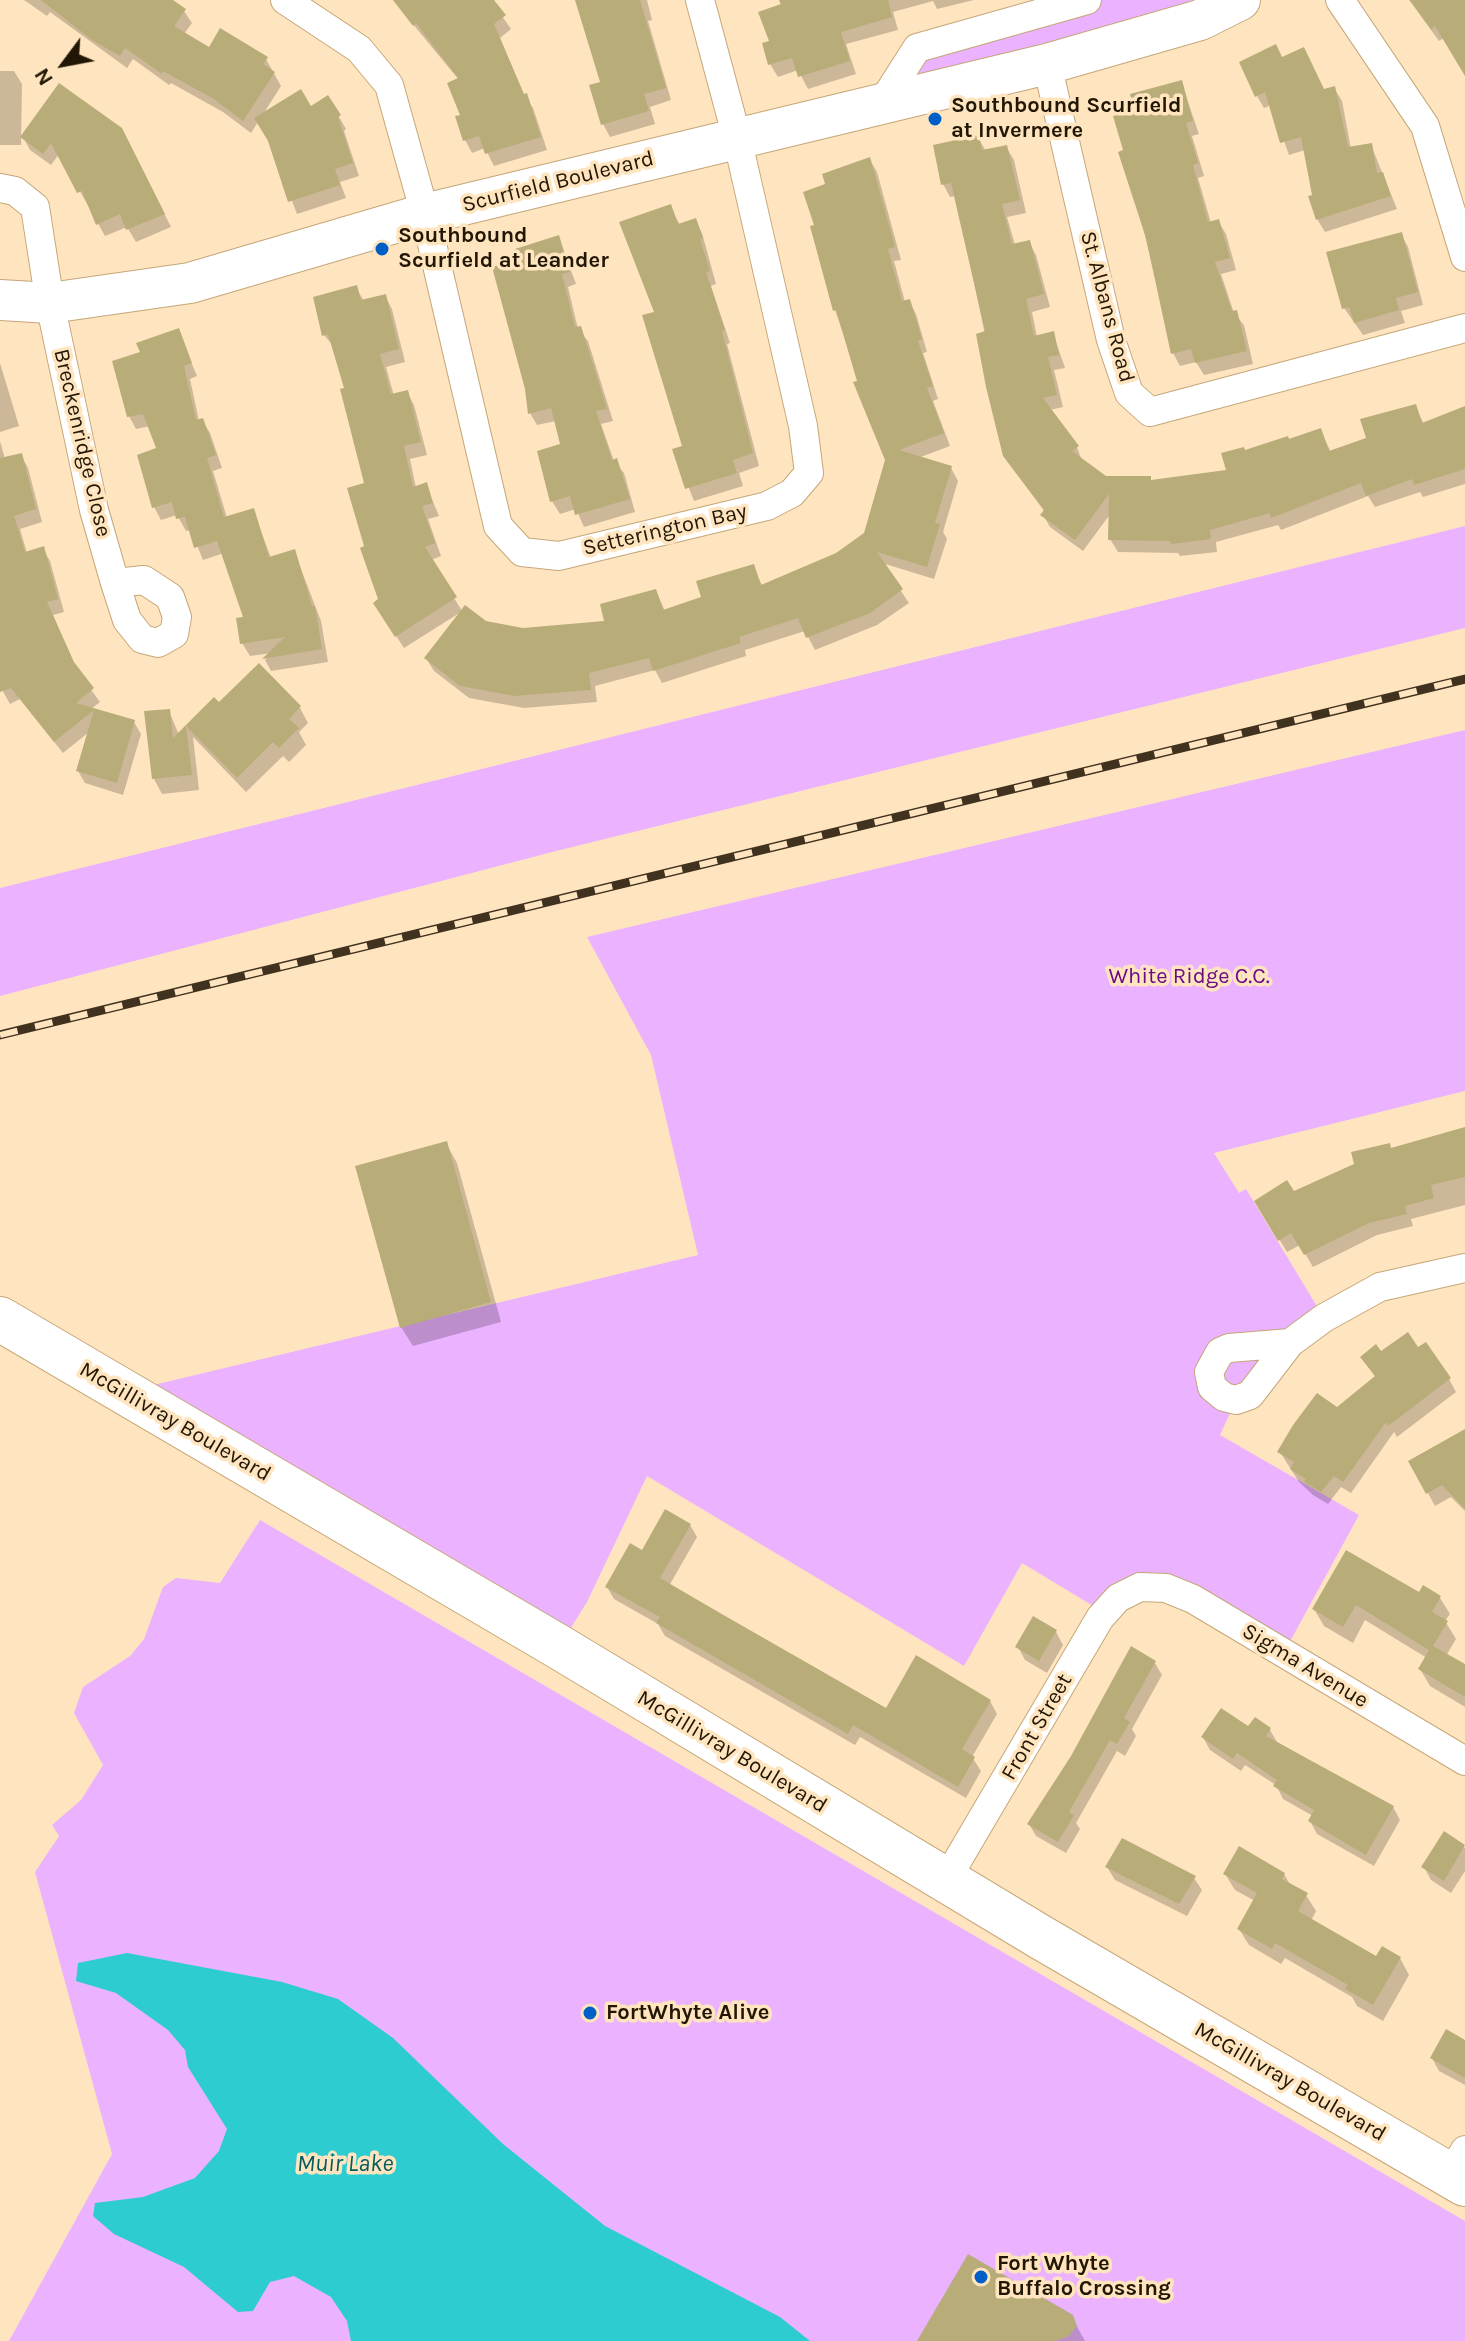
<!DOCTYPE html>
<style>
body{margin:0}
#map{position:relative;width:1465px;height:2341px;overflow:hidden;background:#ffe5bf;font-family:Karla,sans-serif}
canvas{display:block}
.north{position:absolute;left:24px;top:24px;width:80px;height:80px;-webkit-text-stroke:6px #ffe5bf;paint-order:stroke;rotate:238deg;font-size:22px;font-weight:700;line-height:32px;text-align:center;color:#221605}
.north::after{content:'';display:block;margin:auto;width:28px;height:36px;background:#221605;clip-path:polygon(50% 0,100% 100%,50% 72%,0 100%)}
</style>
<div id="map">
<canvas width="1465" height="2341"></canvas>
<div class="north">N</div>
</div>
<script>
const ctx = document.querySelector('canvas').getContext('2d');
ctx.lineJoin = 'round';
function fill(path, color) {
  ctx.fillStyle = color;
  ctx.fill(path, 'evenodd');
}
function poly(rows) {
  const path = new Path2D();
  for (const r of rows) {
    path.moveTo(r[0], r[1]);
    for (let i = 2; i < r.length; i += 2) path.lineTo(r[i], r[i + 1]);
  }
  return path;
}
function trace(path, color, width, dash) {
  ctx.strokeStyle = color;
  ctx.lineWidth = width;
  ctx.lineCap = dash ? 'butt' : 'round';
  ctx.setLineDash(dash || []);
  ctx.stroke(path);
}
function label(font, color, halo, rows, align = 'center') {
  ctx.font = font + ' Karla,sans-serif';
  ctx.lineWidth = 7;
  ctx.setLineDash([]);
  ctx.textBaseline = 'middle';
  ctx.strokeStyle = halo;
  ctx.fillStyle = color;
  for (const [text, x, y, turn = 0] of rows) {
    ctx.save();
    ctx.translate(x, y);
    ctx.rotate((+turn || 0) * Math.PI / 180);
    ctx.textAlign = isNaN(turn) ? turn : align;
    if (halo) ctx.strokeText(text, 0, 0);
    ctx.fillText(text, 0, 0);
    ctx.restore();
  }
}
fill(poly([
 [1087,0,1240,0,882,103,917,48],
 [1465,526,1465,628,560,850,0,996,0,888],
 [1465,730,1465,1091,1214,1153,1239,1193,1246,1189,1324,1318,1236,1400,1220,1435,1359,1515,1281,1658,1135,1573,1108,1615,1022,1563,964,1666,647,1476,587,1602,559,1647,124,1392,698,1255,651,1055,587,937],
 [260,1520,1465,2221,1465,2341,9,2341,112,2154,35,1872,59,1836,52,1825,81,1800,103,1765,74,1713,83,1687,130,1656,144,1639,163,1587,176,1578,220,1583]
]), '#ebb2ff');
fill(poly([
 [127,1953,282,1982,338,1999,393,2038,503,2144,605,2226,780,2317,810,2341,351,2341,347,2321,331,2297,294,2276,270,2282,253,2311,238,2312,184,2267,114,2234,93,2216,95,2203,143,2197,195,2178,219,2151,227,2129,188,2067,185,2050,168,2030,116,1993,76,1981,78,1963]
]), '#2dccd0');
fill(poly([
 [24,0,167,0,184,11,192,23,184,34,210,50,266,59,281,86,262,116,311,109,328,98,346,129,344,131,359,176,340,182,346,198,297,214,270,142,258,122,251,133,223,112,171,83,169,85,133,59,127,68,50,12,47,16],
 [393,0,491,0,511,29,500,38,524,96,533,108,547,150,494,166,485,148,472,153,465,140,459,80],
 [577,0,647,0,652,20,648,21,671,100,650,107,655,124,610,137,603,124,603,84],
 [781,0,974,0,937,9,933,1,893,12,898,30,846,44,856,74,808,89,798,70,778,77,770,64],
 [1409,0,1465,0,1465,73,1444,38,1439,41],
 [1282,60,1324,91,1334,88,1342,101,1351,149,1371,145,1397,209,1325,232,1317,219,1305,150,1289,155,1271,105,1264,108,1257,96],
 [0,71,14,71,22,84,21,145,0,145],
 [1181,82,1199,134,1192,136,1204,176,1198,178,1211,223,1218,221,1226,234,1236,270,1221,274,1234,313,1244,325,1253,364,1204,375,1196,362,1180,366,1173,353,1125,152,1137,112],
 [23,137,129,143,171,227,136,242,127,227,105,236,59,154,51,165,30,150],
 [978,138,986,151,1006,147,1014,160,1026,213,1007,217,1015,245,1029,242,1036,255,1050,307,1032,312,1037,337,1053,333,1065,368,1054,370,1063,407,1050,410,1077,447,1082,461,1105,478,1151,482,1228,472,1245,452,1320,430,1331,452,1369,439,1415,406,1424,424,1465,408,1465,484,1423,497,1420,492,1375,507,1368,496,1281,530,1278,525,1216,542,1217,552,1180,556,1178,553,1118,552,1110,539,1111,513,1083,551,1050,527,1043,515,1045,512,1013,469,956,196,950,197,943,184],
 [870,160,877,172,901,260,894,261,905,302,909,301,916,314,927,352,923,353,938,399,933,401,950,446,918,458,951,468,958,481,943,532,947,539,934,579,882,563,909,603,877,625,815,650,805,631,745,650,746,656,662,683,655,670,595,686,597,702,524,708,469,698,434,671,426,658,461,612,404,648,383,616,367,548,367,484,347,389,334,347,324,335,356,288,364,301,385,296,392,309,405,362,386,367,394,396,407,392,414,405,427,455,410,459,416,488,426,485,439,516,428,519,441,556,431,560,462,611,485,623,523,630,606,623,656,591,665,611,703,599,753,567,763,587,837,555,866,535,887,460,835,310,813,228,817,227,828,186],
 [670,206,680,225,695,220,702,233,716,284,711,286,730,343,727,344,759,466,739,473,743,486,694,501,674,451,684,448,657,313],
 [1401,234,1408,247,1423,305,1401,311,1405,323,1363,335,1344,308],
 [559,238,576,284,568,287,578,329,588,341,613,421,601,424,614,461,624,473,635,512,584,527,576,509,560,514,552,501,562,445,556,421,537,425,530,413,520,261],
 [178,331,197,376,190,379,199,421,202,420,210,433,222,468,213,471,227,518,253,510,271,558,294,551,321,621,328,662,271,671,265,660,272,653,250,656,242,643,246,619,224,553,203,560,191,530,186,531,177,515,161,520,154,507,159,450,150,426,136,429,129,416,142,353],
 [0,363,19,426,0,432],
 [0,441,5,459,21,455,28,468,42,522,20,529,27,553,43,549,50,561,64,612,53,615,76,669,100,702,91,709,134,722,141,734,123,795,85,783,78,771,89,732,63,753,20,699,10,704,0,686],
 [259,666,300,708,308,723,299,732,306,745,289,762,283,756,246,792,193,737,199,790,162,794,154,779,169,711,179,735,214,700,219,705],
 [1465,1130,1465,1205,1411,1219,1413,1226,1377,1235,1313,1267,1300,1245,1287,1252,1257,1202,1293,1194,1392,1150],
 [446,1143,457,1163,501,1322,413,1346,401,1327],
 [1418,1350,1449,1379,1456,1392,1397,1437,1394,1432,1351,1493,1341,1487,1328,1504,1313,1495,1299,1482,1280,1452,1376,1378,1363,1357],
 [1465,1431,1465,1511,1451,1497,1435,1506,1411,1462],
 [690,1525,697,1537,669,1586,886,1711,990,1701,997,1714,972,1757,981,1771,966,1798,860,1737,855,1745,665,1636,658,1624,614,1599,607,1587,642,1552],
 [1420,1595,1440,1598,1450,1614,1445,1621,1456,1639,1446,1656,1465,1667,1465,1707,1430,1686,1420,1669,1427,1658,1365,1620,1353,1643,1324,1626,1314,1609],
 [1056,1632,1063,1645,1047,1673,1025,1660,1018,1647],
 [1155,1663,1162,1675,1132,1729,1136,1736,1125,1756,1117,1751,1076,1823,1080,1829,1066,1853,1036,1836,1029,1824],
 [1255,1720,1270,1730,1277,1742,1393,1807,1400,1820,1374,1866,1317,1834,1310,1821,1313,1816,1283,1799,1276,1785,1245,1765,1241,1771,1210,1750,1203,1737,1249,1729],
 [1444,1834,1465,1848,1465,1871,1451,1893,1431,1880,1424,1867],
 [1107,1867,1194,1878,1202,1890,1187,1916,1115,1880],
 [1225,1874,1284,1874,1291,1886,1306,1895,1316,1911,1311,1921,1377,1959,1400,1958,1409,1975,1383,2021,1357,2006,1352,1997,1285,1958,1281,1964,1249,1945,1239,1929,1255,1901,1235,1890],
 [1465,2042,1465,2085,1439,2071,1432,2058],
 [1071,2316,1085,2341,919,2341]
]), '#0003');
fill(poly([
 [41,0,173,0,186,9,174,26,209,47,220,28,268,57,263,64,275,72,243,121,214,99,163,71,162,74,125,48,120,56,92,40],
 [393,0,494,0,506,15,494,24,524,94,527,93,541,137,485,154,479,136,463,141,455,116,460,115,447,83,458,78,416,23,413,26],
 [575,0,640,0,666,88,644,94,649,111,601,125,589,85,600,82],
 [779,0,888,0,892,17,841,32,850,61,798,77,792,58,768,65,762,43,769,41,758,12,781,4],
 [1410,0,1465,0,1465,76,1435,26,1431,29],
 [1276,44,1282,57,1304,47,1324,89,1335,86,1348,147,1372,143,1377,173,1383,172,1391,196,1316,220,1308,196,1312,195,1301,137,1280,143,1265,92,1255,97,1239,62],
 [1182,80,1193,121,1186,123,1198,163,1193,165,1208,222,1219,219,1230,258,1215,262,1232,311,1237,310,1247,351,1195,363,1191,349,1171,354,1146,238,1118,152,1123,150,1113,116,1134,110,1130,94],
 [59,83,122,128,165,214,126,230,120,214,96,225,82,191,77,193,51,143,43,154,20,137],
 [301,89,311,106,328,95,341,115,338,117,353,163,335,169,340,185,288,202,268,141,254,118],
 [979,135,982,150,1007,145,1020,200,1002,204,1012,244,1030,240,1044,294,1026,299,1034,336,1054,331,1059,355,1048,357,1057,395,1043,398,1079,446,1072,451,1106,476,1151,476,1151,480,1226,470,1221,453,1244,447,1245,450,1288,436,1289,439,1321,428,1329,451,1366,438,1360,419,1416,404,1422,423,1465,406,1465,469,1414,485,1412,479,1366,496,1361,483,1271,518,1270,513,1210,530,1211,539,1171,544,1170,541,1108,540,1109,494,1075,540,1040,515,1044,510,1003,456,986,387,976,334,985,331,951,183,941,185,933,145],
 [870,157,895,247,888,249,902,301,910,299,922,339,918,341,933,386,927,388,944,433,899,450,952,466,935,523,940,524,927,567,877,552,903,589,870,613,806,638,798,618,739,637,741,643,653,671,649,658,589,673,591,690,515,696,460,686,424,658,465,605,486,621,523,628,604,621,600,604,656,589,663,610,701,597,696,581,754,564,761,585,836,553,864,533,885,460,853,382,857,381,836,310,833,311,810,226,814,225,803,192,825,184,822,174],
 [671,204,678,224,696,218,703,238,700,239,710,271,706,272,725,330,722,331,753,453,733,460,737,473,685,489,672,449,682,446,642,315,654,312,619,222],
 [1402,232,1418,292,1396,298,1399,310,1354,323,1349,307,1342,309,1326,252],
 [559,235,570,272,562,274,575,327,581,326,607,409,596,411,612,460,617,458,630,499,575,515,570,496,550,502,537,451,560,444,551,408,528,414,525,389,492,267,518,260,515,249],
 [357,285,361,300,386,294,399,349,380,354,391,394,408,390,421,442,404,446,413,487,427,482,433,503,422,506,435,543,425,547,457,597,395,637,373,603,378,599,360,548,364,546,347,488,364,483,340,389,344,388,328,334,322,336,313,297],
 [179,328,192,363,184,366,196,420,203,418,216,455,207,458,224,517,254,508,269,557,295,549,312,606,315,606,322,649,262,659,285,637,240,644,236,618,243,617,217,541,194,548,185,517,176,519,172,502,152,508,137,455,156,448,143,414,127,417,112,361,140,352,136,343],
 [22,453,36,509,14,516,25,552,44,546,58,599,47,602,74,662,94,688,76,703,135,720,117,783,76,771,94,710,54,742,11,688,0,692,0,458],
 [259,663,301,706,289,719,299,728,279,748,273,742,237,778,186,726,192,775,152,779,144,711,170,709,173,738,214,697,219,702],
 [1465,1127,1465,1177,1431,1185,1434,1198,1405,1206,1407,1214,1369,1223,1304,1255,1291,1233,1278,1241,1254,1201,1287,1180,1294,1191,1354,1164,1351,1152,1390,1143,1391,1148],
 [447,1141,491,1302,400,1328,355,1166],
 [1408,1332,1418,1347,1426,1342,1451,1378,1388,1426,1386,1422,1343,1482,1334,1476,1321,1492,1304,1482,1306,1479,1290,1469,1294,1462,1277,1452,1293,1425,1317,1393,1337,1407,1375,1376,1360,1357,1376,1344,1381,1351],
 [1465,1429,1465,1509,1442,1485,1426,1494,1408,1461],
 [665,1509,691,1524,660,1578,720,1613,886,1708,916,1655,991,1700,962,1749,975,1757,958,1787,853,1725,848,1734,656,1623,660,1617,605,1587,630,1543,642,1550],
 [1346,1550,1419,1592,1423,1585,1441,1596,1432,1612,1448,1621,1433,1646,1465,1664,1465,1697,1418,1669,1429,1650,1356,1605,1343,1627,1312,1609],
 [1033,1616,1057,1630,1039,1661,1015,1647],
 [1131,1646,1156,1661,1124,1718,1130,1722,1117,1744,1110,1740,1069,1812,1074,1815,1058,1842,1027,1824,1071,1756],
 [1221,1708,1248,1726,1255,1717,1271,1728,1266,1736,1394,1806,1366,1855,1308,1821,1314,1810,1273,1786,1277,1780,1237,1753,1233,1759,1201,1737],
 [1444,1831,1465,1845,1444,1881,1421,1867],
 [1122,1838,1196,1876,1179,1904,1105,1867],
 [1239,1846,1285,1873,1282,1879,1308,1893,1298,1911,1376,1956,1382,1946,1401,1957,1373,2005,1345,1989,1348,1985,1275,1943,1272,1949,1237,1929,1257,1893,1223,1874],
 [1446,2029,1465,2040,1465,2078,1430,2058],
 [968,2254,1073,2315,1077,2326,1068,2337,1054,2341,917,2341]
]), '#b8ac78');
const street = poly([
 [285,0,359,49,389,85,425,214,498,526,522,552,559,556,767,506,792,493,809,473,803,426,737,138,700,0],
 [1340,0,1425,126,1465,257],
 [1047,64,1111,340,1129,393,1150,412,1465,328],
 [882,103,917,48,1087,0],
 [0,188,15,191,35,207,50,303,94,510,115,583,144,580,170,597,177,617,174,634,158,643,142,639,127,620,115,583],
 [1290,1343,1250,1395,1236,1400,1224,1397,1212,1387,1209,1372,1220,1352,1229,1348,1290,1343],
 [1290,1343,1324,1318,1380,1287,1465,1268],
 [946,1880,1100,1618,1118,1598,1140,1587,1166,1588,1193,1599,1465,1761],
 [1450,2175,1465,2150]
]);
const secondary = poly([
 [0,300,50,303,190,283,425,214,1047,64,1200,20,1240,0]
]);
const primary = poly([
 [0,1319,559,1647,1042,1938,1465,2184]
]);
trace(street, '#c5a678', 30);
trace(secondary, '#c5a678', 42);
trace(primary, '#c5a678', 46);
trace(street, '#fff', 28);
trace(secondary, '#fff', 40);
trace(primary, '#fff', 44);
const rail = poly([
 [0,1035,1465,679]
]);
trace(rail, '#40321e', 9);
trace(rail, '#ffe5bf', 6, [18]);
for (const [x, y, r, color] of [
 [935,119,8,"#005ec7"],
 [382,249,8,"#005ec7"],
 [590,2013,8,"#005ec7"],
 [981,2277,8,"#005ec7"]
]) {
  const dot = new Path2D();
  dot.arc(x, y, r, 0, 2 * Math.PI);
  ctx.fillStyle = color;
  ctx.fill(dot);
  trace(dot, '#ffe5bf', 3);
}
label('bold 22px', '#221605', '#ffe5bf', [
 ["Southbound Scurfield",951,106],
 ["at Invermere",951,131],
 ["Southbound",398,236],
 ["Scurfield at Leander",398,261],
 ["FortWhyte Alive",606,2013],
 ["Fort Whyte",997,2264],
 ["Buffalo Crossing",997,2289]
], 'left');
label('22px', '#221605', '#ffe5bf', [
 ["Scurfield Boulevard",558,182,-14],
 ["St. Albans Road",1107,307,75],
 ["Breckenridge Close",82,443,77],
 ["Setterington Bay",665,530,-13],
 ["McGillivray Boulevard",175,1422,30],
 ["Sigma Avenue",1305,1666,31],
 ["Front Street",1037,1727,-60],
 ["McGillivray Boulevard",732,1752,31],
 ["McGillivray Boulevard",1290,2082,30]
]);
label('22px', '#6b0b85', '#ffe5bf', [
 ["White Ridge C.C.",1189,977]
]);
label('italic 24px', '#005c5e', '#ffe5bf', [
 ["Muir Lake",345,2164]
]);
</script>
